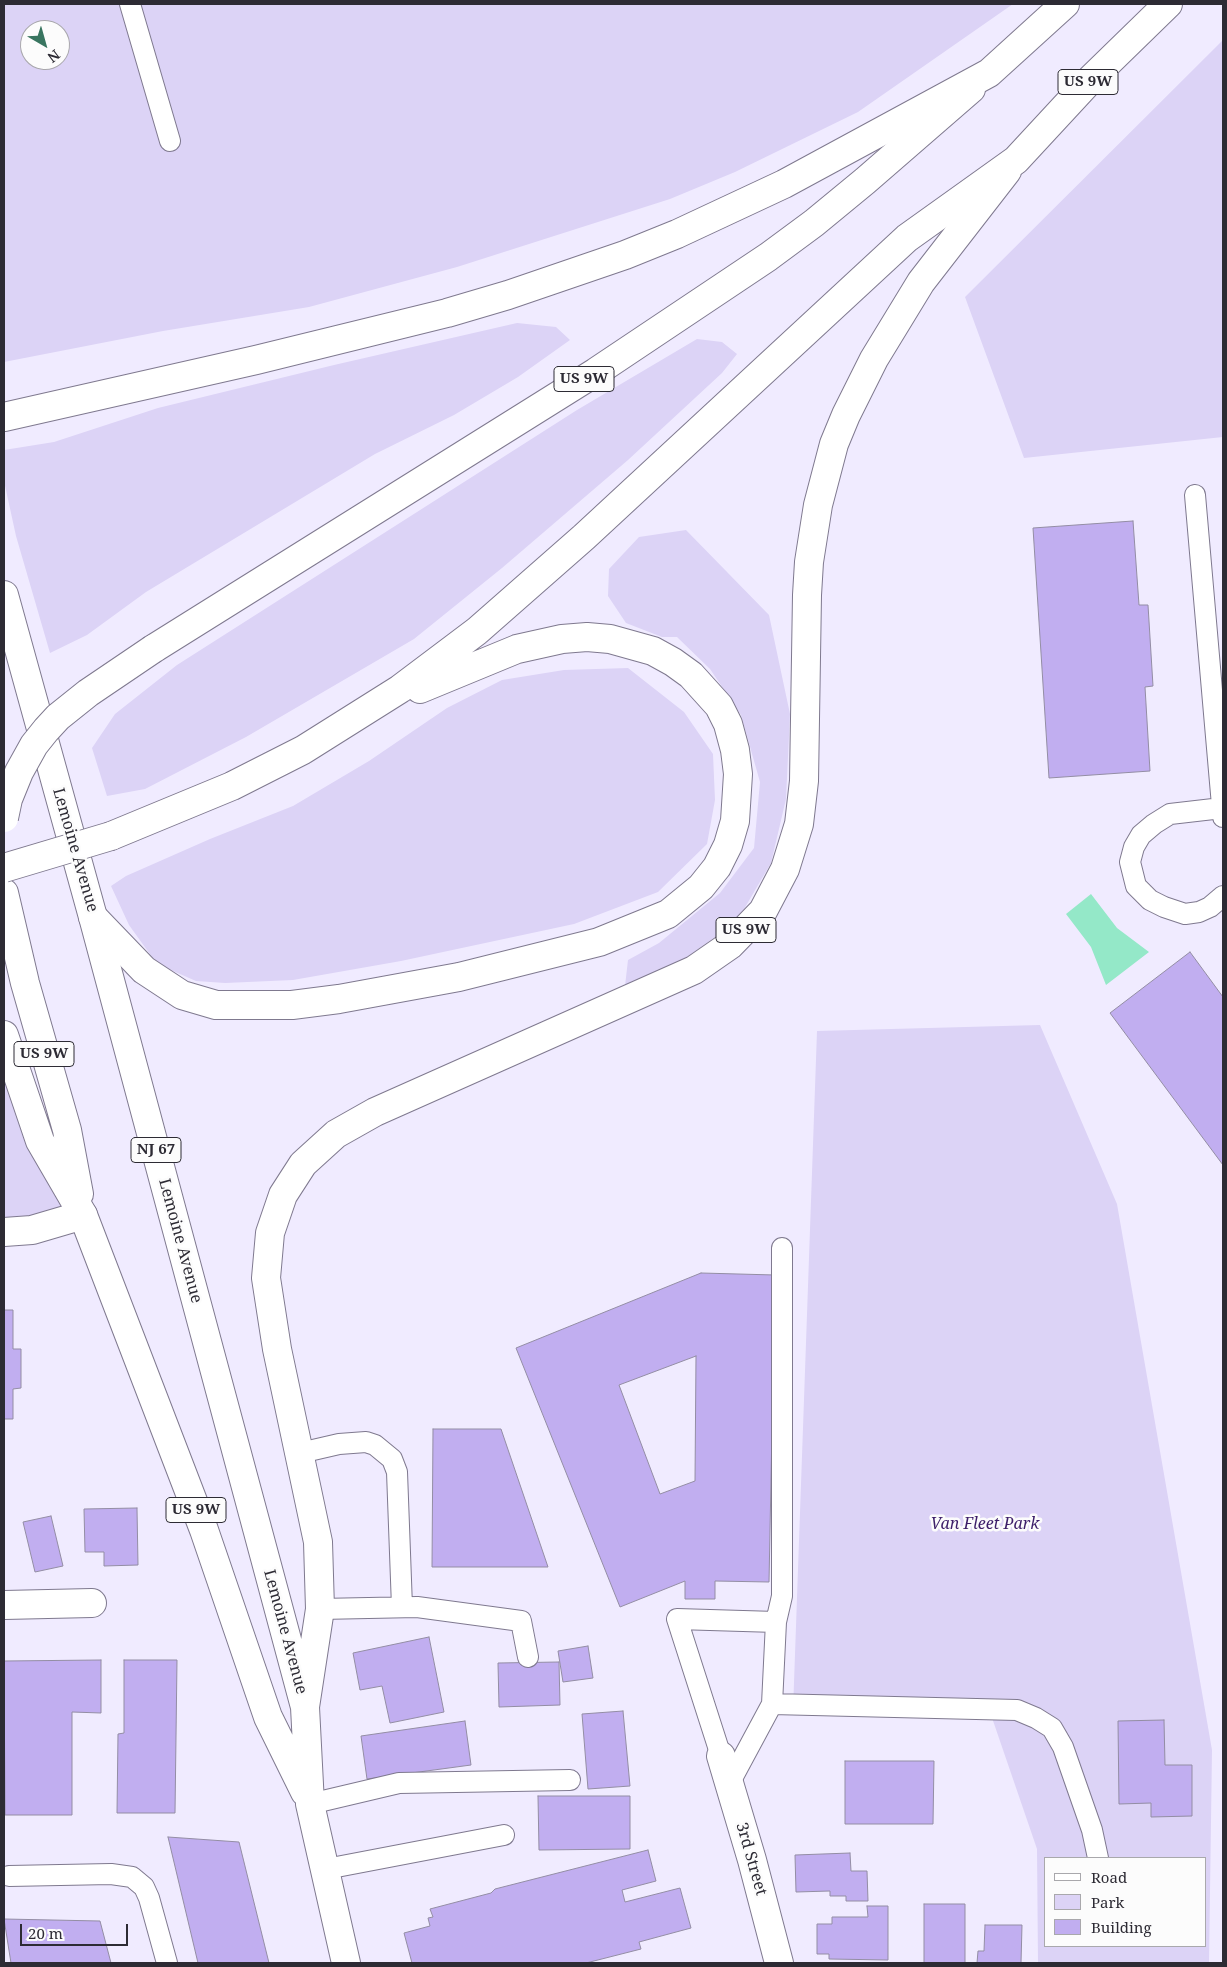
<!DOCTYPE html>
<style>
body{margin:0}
#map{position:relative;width:1227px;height:1967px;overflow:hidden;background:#f0ebff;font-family:"Noto Serif",serif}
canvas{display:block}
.frame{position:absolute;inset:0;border:5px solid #2d2b34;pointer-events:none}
.legend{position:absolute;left:1044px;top:1857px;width:162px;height:90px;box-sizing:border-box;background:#fcfcfc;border:1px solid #a9a8ac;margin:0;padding:6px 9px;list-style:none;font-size:15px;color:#2d2b34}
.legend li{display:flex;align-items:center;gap:10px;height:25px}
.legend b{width:25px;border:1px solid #a9a8ac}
.north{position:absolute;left:20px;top:20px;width:50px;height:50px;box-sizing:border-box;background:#fcfcfc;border:1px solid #a9a8ac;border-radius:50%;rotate:142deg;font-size:14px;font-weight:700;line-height:20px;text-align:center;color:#2d2b34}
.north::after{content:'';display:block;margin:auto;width:18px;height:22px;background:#397560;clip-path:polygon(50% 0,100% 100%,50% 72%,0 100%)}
.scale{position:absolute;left:20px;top:1924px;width:108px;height:22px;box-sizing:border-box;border:2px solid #2d2b34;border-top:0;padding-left:6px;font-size:15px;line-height:18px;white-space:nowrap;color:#2d2b34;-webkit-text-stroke:4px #fcfcfc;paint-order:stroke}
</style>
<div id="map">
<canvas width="1227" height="1967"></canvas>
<div class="frame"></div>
<ul class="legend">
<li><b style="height:6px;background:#fff"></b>Road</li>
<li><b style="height:14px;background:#dcd3f6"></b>Park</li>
<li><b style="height:14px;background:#c1aef0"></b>Building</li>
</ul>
<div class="north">N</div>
<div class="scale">20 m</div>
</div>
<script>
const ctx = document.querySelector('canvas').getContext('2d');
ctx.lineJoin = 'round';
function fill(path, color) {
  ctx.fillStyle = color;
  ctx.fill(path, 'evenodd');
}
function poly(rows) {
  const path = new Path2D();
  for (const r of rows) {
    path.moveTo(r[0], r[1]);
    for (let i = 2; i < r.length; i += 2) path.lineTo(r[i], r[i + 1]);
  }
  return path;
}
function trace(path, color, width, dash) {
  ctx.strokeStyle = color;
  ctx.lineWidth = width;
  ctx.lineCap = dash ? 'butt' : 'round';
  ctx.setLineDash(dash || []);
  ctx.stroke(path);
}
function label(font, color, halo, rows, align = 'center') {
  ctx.font = font + ' "Noto Serif",serif';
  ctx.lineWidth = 5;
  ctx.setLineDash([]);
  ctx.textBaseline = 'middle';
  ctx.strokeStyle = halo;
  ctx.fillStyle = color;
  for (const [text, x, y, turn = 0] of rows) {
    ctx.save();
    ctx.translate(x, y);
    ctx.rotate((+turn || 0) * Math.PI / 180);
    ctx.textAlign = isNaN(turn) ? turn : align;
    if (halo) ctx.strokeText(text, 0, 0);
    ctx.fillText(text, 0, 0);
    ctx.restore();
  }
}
fill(poly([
 [4,4,1013,4,858,112,735,172,670,199,457,267,309,307,163,331,4,362],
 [30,30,60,30,60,60,30,60],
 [1223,40,1223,437,1024,458,965,297],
 [517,323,556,327,570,340,518,377,454,415,375,454,146,592,87,635,50,653,16,536,4,481,4,450,54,442,158,408,334,365],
 [697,339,722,342,737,354,722,373,628,460,502,568,414,639,246,737,145,789,107,796,92,748,115,714,177,665,577,410],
 [686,530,769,615,790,714,786,799,771,863,737,921,683,960,625,986,628,960,659,943,720,893,754,848,760,782,741,715,710,669,677,637,662,637,626,623,608,596,609,569,639,537],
 [628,668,684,712,713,754,715,800,707,844,658,892,574,924,401,961,293,980,225,983,196,981,157,964,129,925,111,886,126,876,210,839,293,806,369,761,447,708,502,680,564,670],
 [1040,1025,1117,1204,1212,1750,1209,1963,1038,1963,1037,1849,989,1709,793,1711,817,1031],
 [1046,1858,1206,1858,1206,1946,1046,1946],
 [4,1035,83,1215,4,1232]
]), '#dcd3f6');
fill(poly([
 [1091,894,1117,928,1149,952,1106,985,1091,947,1066,914]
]), '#94e8c8');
const building = poly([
 [1133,521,1139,605,1148,605,1153,686,1145,687,1150,771,1049,778,1033,528,1133,521],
 [1190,952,1223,997,1223,1165,1110,1013,1190,952],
 [701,1273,775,1275,769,1582,715,1581,715,1599,685,1599,685,1581,620,1607,516,1348,701,1273],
 [696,1356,695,1481,660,1494,619,1385,696,1356],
 [4,1310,13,1310,13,1349,21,1349,21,1388,13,1389,13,1419,4,1419,4,1310],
 [433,1429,501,1429,548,1567,432,1567,433,1429],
 [137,1508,138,1565,104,1566,104,1552,85,1552,84,1509,137,1508],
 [51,1516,63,1566,35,1572,23,1522,51,1516],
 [429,1637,444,1712,390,1723,382,1686,360,1690,353,1653,429,1637],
 [588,1646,593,1678,563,1682,558,1651,588,1646],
 [101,1660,101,1713,72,1712,72,1815,5,1815,4,1661,101,1660],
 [124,1660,177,1660,175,1813,117,1813,118,1734,124,1733,124,1660],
 [559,1662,560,1705,499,1707,498,1663,559,1662],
 [623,1711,630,1786,588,1789,582,1714,623,1711],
 [1164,1720,1165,1765,1192,1765,1192,1816,1151,1817,1151,1803,1119,1804,1118,1721,1164,1720],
 [465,1721,471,1765,367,1779,361,1736,465,1721],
 [845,1761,934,1761,933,1824,845,1824,845,1761],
 [538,1796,630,1796,630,1849,539,1850,538,1796],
 [168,1837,239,1842,269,1963,198,1963,168,1837],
 [648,1850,656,1881,622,1890,625,1902,680,1888,691,1928,639,1942,641,1949,586,1963,412,1963,404,1933,430,1926,428,1918,433,1917,430,1909,491,1893,495,1889,648,1850],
 [850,1853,851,1871,867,1871,868,1901,846,1901,846,1896,830,1896,830,1891,796,1892,795,1855,850,1853],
 [924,1904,965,1904,965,1963,924,1963,924,1904],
 [867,1906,888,1906,888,1960,829,1959,829,1954,817,1954,817,1924,832,1924,832,1917,868,1917,867,1906],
 [4,1919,100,1921,111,1963,11,1963,4,1919],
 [985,1925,1022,1925,1021,1963,977,1963,978,1951,984,1951,985,1925]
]);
fill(building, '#c1aef0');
trace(building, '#938da4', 1);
const lane = poly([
 [130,4,170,141],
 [1195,495,1223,817],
 [1222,808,1170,814,1154,824,1141,835,1134,847,1130,862,1136,886,1150,900,1164,907,1185,914,1199,912,1210,907,1223,896],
 [300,1453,339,1444,366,1442,375,1445,392,1459,397,1472,402,1607],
 [320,1609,417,1607,521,1621,528,1657],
 [776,1622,782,1596,782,1248],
 [772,1704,1017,1710,1036,1718,1052,1728,1063,1747,1092,1830,1098,1858],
 [721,1756,677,1619,776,1622,772,1704,729,1784],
 [310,1804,399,1783,570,1780],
 [326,1869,504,1835],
 [9,1876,111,1874,132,1877,144,1887,149,1898,167,1963]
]);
const street = poly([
 [4,1232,32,1230,83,1215],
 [4,1605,92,1603],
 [721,1756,752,1860,779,1963]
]);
const primary = poly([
 [4,595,93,917,305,1707,310,1804,346,1963],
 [153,649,596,372,768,257,814,223,865,181,971,89],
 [4,893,25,983,67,1130,79,1194],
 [4,1035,40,1141,83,1215,204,1530,268,1717,305,1792],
 [305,1707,320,1609,318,1542,277,1349,266,1278,270,1233,283,1195,303,1164,336,1134,375,1112,694,970,730,945,763,911,785,869,799,824,804,781,807,595,809,562,818,505,834,444,846,415,874,359,921,282,1007,171]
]);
const highway = poly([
 [4,417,256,360,447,313,508,295,625,255,677,234,784,184,989,73,1065,4],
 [111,836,232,786,303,750,400,689,477,631,584,537,907,238,1016,160,1091,79,1168,4],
 [93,917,144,970,182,995,216,1005,292,1005,339,999,459,977,599,942,668,914,701,887,717,867,728,845,735,821,738,774,735,750,728,724,719,706,691,675,673,662,653,651,610,639,587,637,562,639,517,649,420,689]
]);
trace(lane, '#7f798f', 22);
trace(street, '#7f798f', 30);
trace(primary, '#7f798f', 30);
trace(highway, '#7f798f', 30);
trace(lane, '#fff', 20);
trace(street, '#fff', 28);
trace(primary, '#fff', 28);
trace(highway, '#fff', 28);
const primaryBridge = poly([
 [4,818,8,799,19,772,34,745,46,730,58,717,88,693,153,649]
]);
const highwayBridge = poly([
 [4,868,111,836]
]);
trace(primaryBridge, '#7f798f', 30, []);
trace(highwayBridge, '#7f798f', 30, []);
trace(primaryBridge, '#fff', 28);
trace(highwayBridge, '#fff', 28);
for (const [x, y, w] of [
 [1088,82,60],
 [584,379,60],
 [746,930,60],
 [44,1054,60],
 [156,1150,50],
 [196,1510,60]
]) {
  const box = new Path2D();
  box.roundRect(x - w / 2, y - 12.5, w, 25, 4);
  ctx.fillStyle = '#fcfcfc';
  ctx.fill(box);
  trace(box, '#2d2b34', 1);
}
label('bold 15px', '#2d2b34', null, [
 ["US 9W",1088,82],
 ["US 9W",584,379],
 ["US 9W",746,930],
 ["US 9W",44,1054],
 ["NJ 67",156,1150],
 ["US 9W",196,1510]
]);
label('16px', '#2d2b34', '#fcfcfc', [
 ["Lemoine Avenue",75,850,74],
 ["Lemoine Avenue",180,1241,75],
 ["Lemoine Avenue",285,1632,75],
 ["3rd Street",751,1859,74]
]);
label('italic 16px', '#3c1e69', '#fcfcfc', [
 ["Van Fleet Park",985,1524]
]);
</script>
